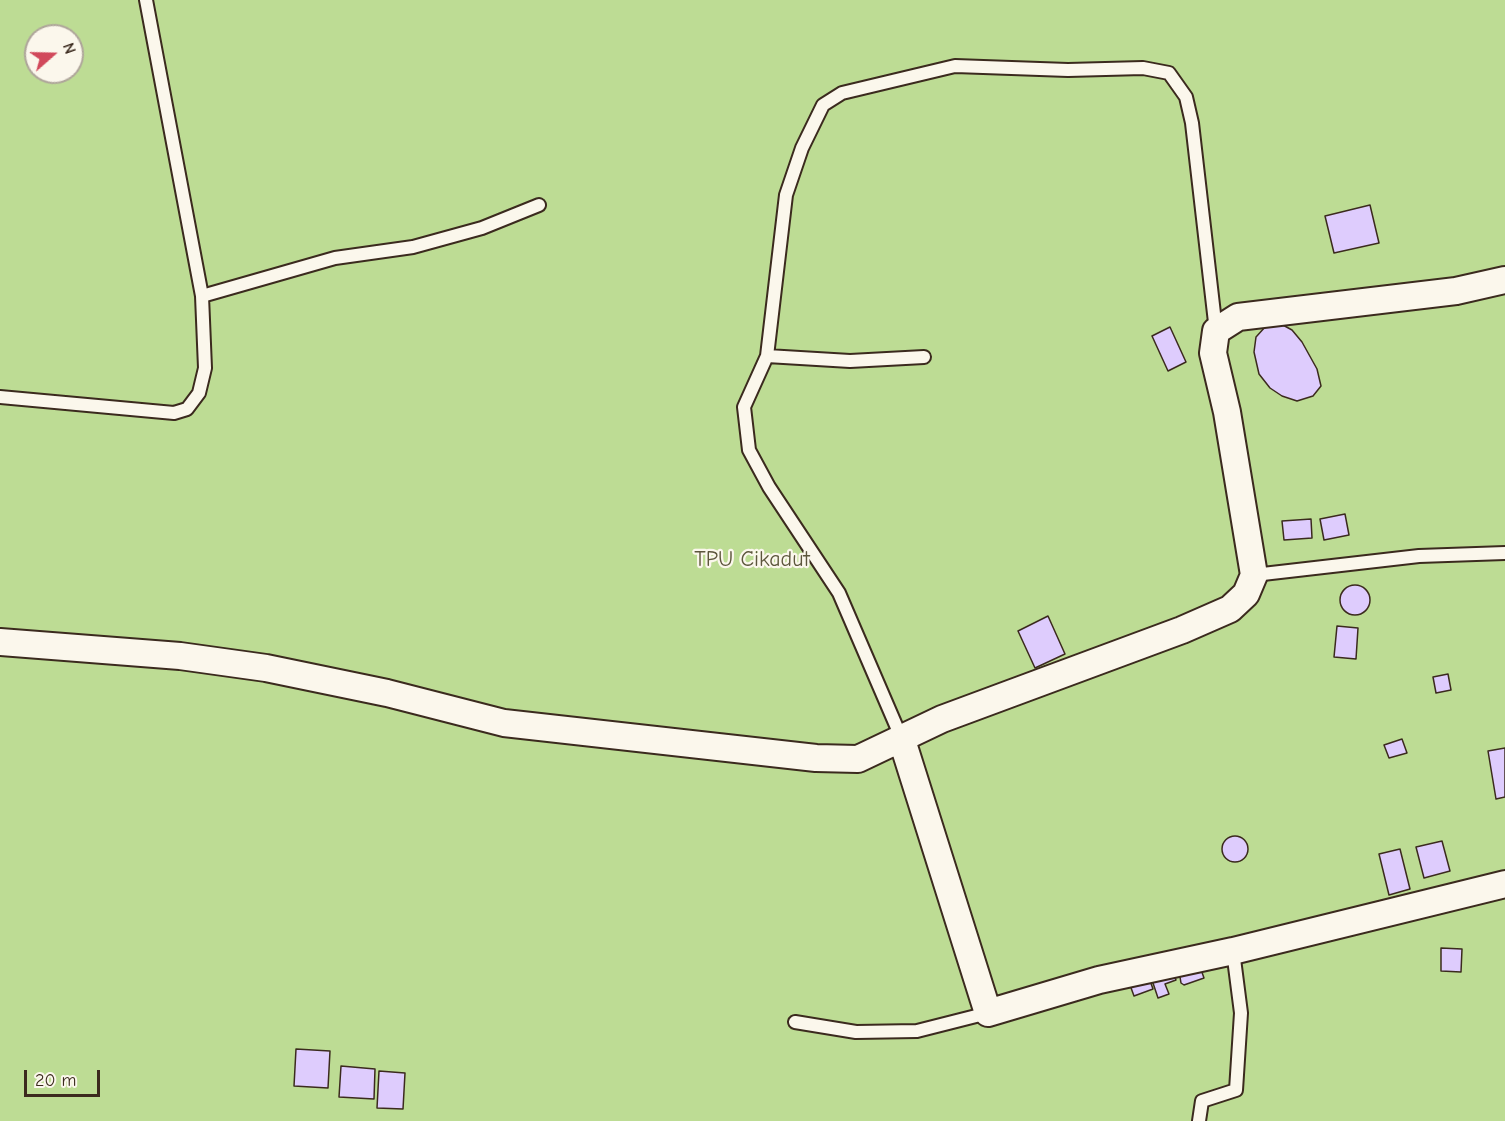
<!DOCTYPE html>
<style>
body{margin:0}
#map{position:relative;width:1505px;height:1121px;overflow:hidden;background:#fbf7ec;font-family:"Comic Neue",sans-serif}
canvas{display:block}
.north{position:absolute;left:24px;top:24px;width:60px;height:60px;box-sizing:border-box;background:#fbf7ec;border:2px solid #aea59a;border-radius:50%;rotate:70deg;font-size:16px;font-weight:700;line-height:24px;text-align:center;color:#3b2a1e}
.north::after{content:'';display:block;margin:auto;width:21px;height:27px;background:#d1495b;clip-path:polygon(50% 0,100% 100%,50% 72%,0 100%)}
.scale{position:absolute;left:24px;top:1070px;width:76px;height:27px;box-sizing:border-box;border:3px solid #3b2a1e;border-top:0;padding-left:8px;font-size:18px;line-height:21px;white-space:nowrap;color:#3b2a1e;-webkit-text-stroke:4px #fbf7ec;paint-order:stroke}
</style>
<div id="map">
<canvas width="1505" height="1121"></canvas>
<div class="north">N</div>
<div class="scale">20 m</div>
</div>
<script>
const ctx = document.querySelector('canvas').getContext('2d');
ctx.lineJoin = 'round';
function fill(path, color) {
  ctx.fillStyle = color;
  ctx.fill(path, 'evenodd');
}
function poly(rows) {
  const path = new Path2D();
  for (const r of rows) {
    if (r.length === 3) {
      path.moveTo(r[0] + r[2], r[1]);
      path.arc(r[0], r[1], r[2], 0, 2 * Math.PI);
      continue;
    }
    path.moveTo(r[0], r[1]);
    for (let i = 2; i < r.length; i += 2) path.lineTo(r[i], r[i + 1]);
  }
  return path;
}
function trace(path, color, width, dash) {
  ctx.strokeStyle = color;
  ctx.lineWidth = width;
  ctx.lineCap = dash ? 'butt' : 'round';
  ctx.setLineDash(dash || []);
  ctx.stroke(path);
}
function label(font, color, halo, rows, align = 'center') {
  ctx.font = font + ' "Comic Neue",sans-serif';
  ctx.lineWidth = 4.5;
  ctx.setLineDash([]);
  ctx.textBaseline = 'middle';
  ctx.strokeStyle = halo;
  ctx.fillStyle = color;
  for (const [text, x, y, turn = 0] of rows) {
    ctx.save();
    ctx.translate(x, y);
    ctx.rotate((+turn || 0) * Math.PI / 180);
    ctx.textAlign = isNaN(turn) ? turn : align;
    if (halo) ctx.strokeText(text, 0, 0);
    ctx.fillText(text, 0, 0);
    ctx.restore();
  }
}
fill(poly([
 [0,0,1505,0,1505,1121,0,1121],
 [36,36,72,36,72,72,36,72]
]), '#bddc94');
const building = poly([
 [1370,205,1379,243,1334,253,1325,216,1370,205],
 [1281,324,1292,330,1302,342,1317,369,1321,386,1313,396,1297,401,1282,396,1270,388,1259,374,1254,352,1256,337,1266,326,1281,324],
 [1170,327,1186,362,1168,371,1152,336,1170,327],
 [1345,514,1349,535,1324,540,1320,519,1345,514],
 [1311,519,1312,538,1284,540,1282,521,1311,519],
 [1355,600,15],
 [1048,616,1065,654,1035,668,1018,631,1048,616],
 [1337,626,1358,628,1356,659,1334,657,1337,626],
 [1448,674,1451,690,1436,693,1433,677,1448,674],
 [1402,739,1407,753,1389,758,1384,745,1402,739],
 [1505,748,1505,797,1496,799,1488,751,1505,748],
 [1235,849,13],
 [1442,841,1450,871,1424,878,1416,847,1442,841],
 [1400,849,1410,889,1389,895,1379,854,1400,849],
 [1441,948,1462,949,1461,972,1441,971,1441,948],
 [1199,964,1204,978,1184,985,1181,983,1179,971,1199,964],
 [1172,970,1176,980,1165,984,1169,994,1158,998,1151,977,1172,970],
 [1149,978,1153,989,1134,996,1130,985,1149,978],
 [296,1049,330,1051,328,1088,294,1086,296,1049],
 [341,1066,375,1069,374,1099,339,1097,341,1066],
 [379,1071,405,1073,403,1109,377,1108,379,1071]
]);
fill(building, '#deccfd');
trace(building, '#3b2a1e', 1.5);
const lane = poly([
 [202,296,335,258,413,247,482,228,539,205],
 [767,356,850,361,924,357],
 [0,397,174,413,187,409,199,393,205,368,202,296,146,0],
 [1254,575,1419,556,1505,553],
 [901,737,839,593,769,487,749,450,744,407,767,356,786,195,802,148,823,105,842,93,955,66,1068,70,1143,68,1169,73,1186,97,1192,123,1216,331],
 [795,1022,856,1032,917,1031,988,1013],
 [1199,1121,1202,1101,1236,1090,1241,1013,1233,951]
]);
const street = poly([
 [0,642,180,656,266,668,387,693,504,723,816,758,858,759,942,719,1182,630,1230,609,1246,594,1254,575,1227,412,1213,353,1216,331,1238,317,1456,291,1505,280],
 [901,737,988,1013,1099,980,1233,951,1505,884]
]);
trace(lane, '#3b2a1e', 16);
trace(street, '#3b2a1e', 30);
trace(lane, '#fbf7ec', 12);
trace(street, '#fbf7ec', 26);
label('22px', '#5c563c', '#fbf7ec', [
 ["TPU Cikadut",752,560]
]);
</script>
